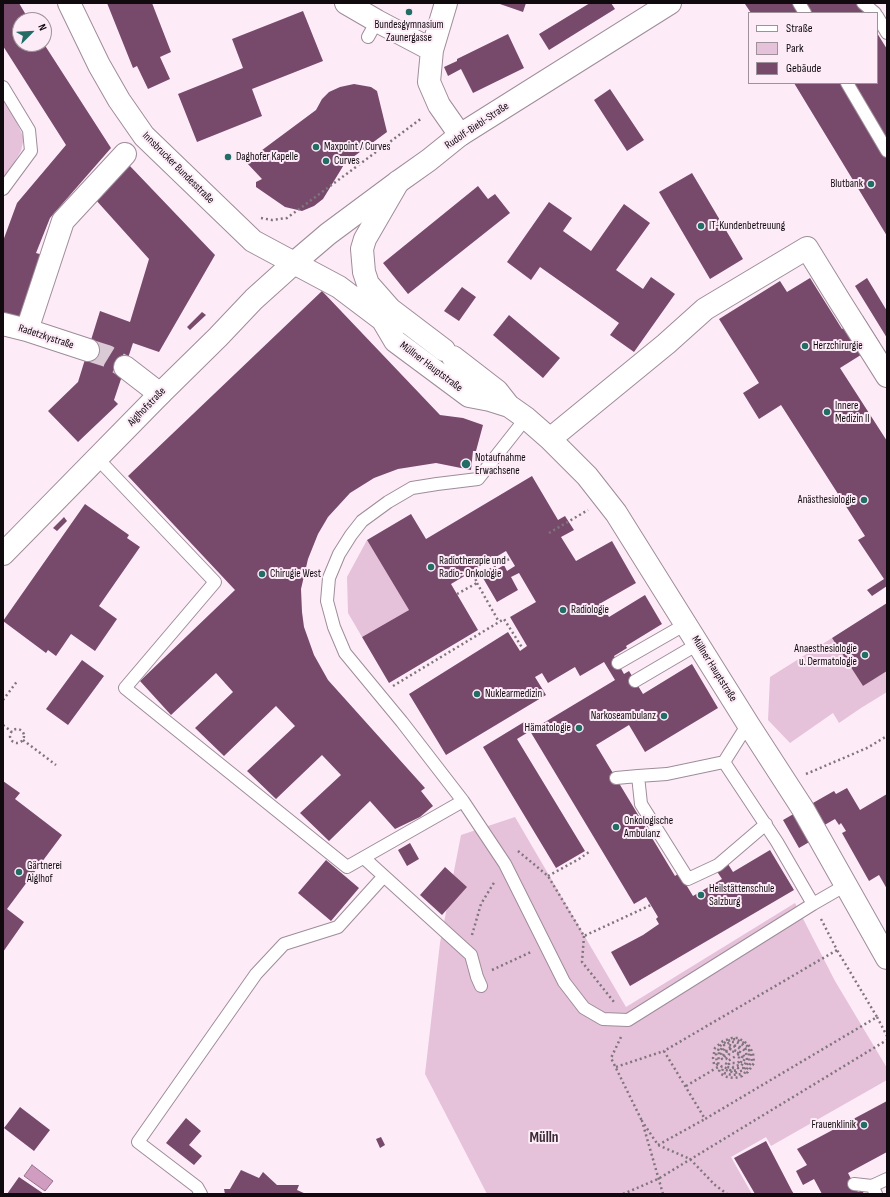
<!DOCTYPE html>
<meta charset="utf-8">
<style>
body{margin:0}
#map{position:relative;width:890px;height:1197px;overflow:hidden;background:#fdecf8;font-family:"Sofia Sans Condensed",sans-serif}
canvas{display:block}
.frame{position:absolute;inset:0;border:4px solid #100a0e;pointer-events:none}
.legend{position:absolute;left:748px;top:12px;width:130px;height:72px;box-sizing:border-box;background:#fdecf8;border:1px solid #9e929a;margin:0;padding:5px 7px;list-style:none;font-size:12px;color:#100a0e}
.legend li{display:flex;align-items:center;gap:8px;height:20px}
.legend b{width:20px;border:1px solid #9e929a}
.north{position:absolute;left:12px;top:12px;width:40px;height:40px;box-sizing:border-box;background:#fdecf8;border:1px solid #9e929a;border-radius:50%;rotate:66deg;font-size:11px;font-weight:700;line-height:16px;text-align:center;color:#100a0e}
.north::after{content:'';display:block;margin:auto;width:14px;height:18px;background:#236d67;clip-path:polygon(50% 0,100% 100%,50% 72%,0 100%)}
</style>
<div id="map">
<canvas width="890" height="1197"></canvas>
<div class="frame"></div>
<ul class="legend">
<li><b style="height:5px;background:#fff"></b>Straße</li>
<li><b style="height:11px;background:#e5c2da"></b>Park</li>
<li><b style="height:11px;background:#774a6b"></b>Gebäude</li>
</ul>
<div class="north">N</div>
</div>
<script>
const ctx = document.querySelector('canvas').getContext('2d');
ctx.lineJoin = 'round';
function fill(path, color) {
  ctx.fillStyle = color;
  ctx.fill(path, 'evenodd');
}
function poly(rows) {
  const path = new Path2D();
  for (const r of rows) {
    if (r.length === 3) {
      path.moveTo(r[0] + r[2], r[1]);
      path.arc(r[0], r[1], r[2], 0, 2 * Math.PI);
      continue;
    }
    path.moveTo(r[0], r[1]);
    for (let i = 2; i < r.length; i += 2) path.lineTo(r[i], r[i + 1]);
  }
  return path;
}
function trace(path, color, width, dash) {
  ctx.strokeStyle = color;
  ctx.lineWidth = width;
  ctx.lineCap = dash ? 'butt' : 'round';
  ctx.setLineDash(dash || []);
  ctx.stroke(path);
}
function label(font, color, halo, rows, align = 'center') {
  ctx.font = font + ' "Sofia Sans Condensed",sans-serif';
  ctx.lineWidth = 4;
  ctx.setLineDash([]);
  ctx.textBaseline = 'middle';
  ctx.strokeStyle = halo;
  ctx.fillStyle = color;
  for (const [text, x, y, turn = 0] of rows) {
    ctx.save();
    ctx.translate(x, y);
    ctx.rotate((+turn || 0) * Math.PI / 180);
    ctx.textAlign = isNaN(turn) ? turn : align;
    if (halo) ctx.strokeText(text, 0, 0);
    ctx.fillText(text, 0, 0);
    ctx.restore();
  }
}
fill(poly([
 [3,97,9,106,24,138,21,151,3,181],
 [367,540,409,610,362,637,348,613,347,577],
 [832,638,863,686,887,671,887,692,861,708,839,723,833,713,790,743,768,720,770,677],
 [515,817,626,1007,795,903,835,981,887,1068,887,1080,771,1146,766,1137,731,1157,752,1194,487,1194,425,1074,440,943,461,835]
]), '#e5c2da');
const water = poly([
 [32,1165,53,1181,45,1191,24,1176,32,1165]
]);
fill(water, '#d09dc1');
trace(water, '#96718b', 1);
fill(poly([
 [3,3,19,3,29,20,20,20,20,44,44,44,111,148,50,218,36,253,43,255,22,319,3,313,3,241,17,203,66,145,3,46],
 [107,3,152,3,171,52,160,57,170,79,148,89,137,66,133,68],
 [497,3,526,3,523,12],
 [590,3,611,3,615,9,549,50,539,34],
 [746,3,859,3,865,13,751,13,745,4],
 [303,11,323,61,252,89,262,116,197,142,178,94,243,68,232,39],
 [877,33,887,49,887,236,794,83,877,83],
 [508,34,524,68,473,93,461,69,448,76,444,67,457,61,457,59],
 [354,84,371,87,377,91,387,132,345,163,323,199,314,206,302,211,285,207,256,187,256,182,262,179,246,162,316,110,322,99,329,92,340,87],
 [610,89,644,140,627,151,594,100],
 [129,165,215,255,159,352,133,343,114,400,118,404,78,442,48,411,78,382,100,311,130,322,149,259,95,199],
 [692,173,743,259,710,279,659,192],
 [478,186,488,199,495,194,510,213,408,294,383,263],
 [549,202,572,218,563,231,591,251,624,204,650,223,616,270,643,289,651,277,675,294,634,352,610,335,619,323,581,296,540,267,531,280,507,262],
 [810,278,842,329,863,316,880,343,840,368,887,441,887,586,872,596,867,590,884,579,858,540,865,536,781,405,759,419,743,393,759,383,719,319,780,281,787,292],
 [867,278,887,311,887,338,855,286],
 [462,287,476,297,459,321,444,311],
 [322,291,440,415,463,418,483,425,476,451,473,451,471,470,436,463,398,469,374,478,350,493,328,517,318,534,308,559,301,589,302,612,304,627,314,655,328,680,425,788,421,791,433,806,420,817,395,829,370,801,329,841,300,813,341,775,322,755,276,799,247,771,295,726,276,706,224,756,195,728,233,692,216,673,171,715,140,681,235,590,128,476],
 [202,312,206,315,190,330,187,327],
 [509,315,560,358,543,378,493,335],
 [532,476,558,520,565,516,574,530,561,537,576,561,612,541,636,583,601,603,609,617,645,595,662,624,626,646,627,648,614,656,624,674,629,671,643,694,692,664,718,708,645,752,629,725,596,745,675,876,679,873,693,896,722,879,716,870,728,864,733,872,770,850,794,890,630,986,611,952,643,935,659,924,656,919,658,917,646,897,634,904,530,731,517,739,585,851,556,868,483,747,524,722,530,731,615,680,604,662,580,676,575,667,548,683,542,673,535,677,546,695,446,755,409,694,508,632,520,651,527,646,510,617,536,602,519,573,511,577,518,590,497,602,483,578,504,565,507,571,515,566,506,551,451,584,478,630,389,683,362,637,409,610,367,540,411,514,426,539],
 [85,504,129,535,127,538,140,547,99,606,117,619,95,651,71,634,56,656,48,650,46,653,3,621],
 [64,517,67,521,57,531,53,528],
 [887,603,887,671,863,686,832,638],
 [82,660,104,676,68,725,46,709],
 [3,781,20,793,15,799,62,835,7,909,24,922,3,952],
 [847,788,860,810,887,794,887,889,879,875,869,881,842,833,846,831,841,823,839,825,835,819,807,835,811,841,799,848,783,820,834,791,836,794],
 [410,843,419,859,407,866,398,850],
 [326,860,359,888,331,921,298,893],
 [445,867,467,887,442,915,420,895],
 [887,1101,887,1152,848,1173,858,1192,862,1190,864,1194,822,1194,814,1179,803,1185,796,1171,807,1165,797,1149],
 [20,1107,50,1130,34,1151,4,1128],
 [186,1118,201,1131,189,1145,202,1156,194,1165,166,1143],
 [381,1137,385,1145,380,1148,376,1139],
 [766,1141,792,1191,794,1194,755,1194,734,1158],
 [241,1170,259,1178,263,1172,277,1185,299,1185,297,1190,306,1194,225,1194,224,1189,230,1189],
 [19,1177,44,1194,7,1194]
]), '#774a6b');
trace(poly([
 [88,350,107,356,125,367]
]), '#d9cad5', 22, [22, 11]);
const service = poly([
 [799,3,805,13],
 [863,3,875,13],
 [877,16,887,33],
 [368,37,377,21],
 [847,83,887,151],
 [3,87,29,130,31,151,3,189],
 [526,418,478,479,437,484,412,488,388,502,362,521,351,535,339,554,329,578,327,601,334,627,345,653,402,722,463,801,505,864,564,982,584,1008,603,1019,628,1020,813,904,846,885],
 [97,458,215,582,125,688,347,867,463,801],
 [618,663,686,624],
 [635,681,698,644],
 [748,724,724,762,777,842,813,904],
 [724,762,667,774,638,776,641,804,688,879,718,865,766,824],
 [616,778,638,776],
 [364,858,471,955,477,977,481,986],
 [854,1184,872,1186],
 [201,1194,197,1187,138,1142,256,974,284,944,338,927,384,876],
 [876,1194,872,1186,887,1179]
]);
const minor = poly([
 [346,3,377,21,432,50],
 [446,3,432,50,429,82,439,105,460,135],
 [398,182,365,239,362,249,364,272,368,284,390,309,444,350],
 [294,263,339,287,392,327],
 [382,319,395,341,469,396,490,400,509,406,526,418,550,439,587,476,616,513,748,724,803,809,887,958],
 [3,324,27,330,88,350],
 [27,330,63,221,125,154],
 [453,357,497,391,508,405],
 [125,367,160,394],
 [550,439,666,344,705,309,807,248,839,300,887,376]
]);
const tertiary = poly([
 [3,554,160,394,218,337,254,299,294,263]
]);
const primary = poly([
 [69,3,99,65,119,100,144,136,253,241,294,263,328,234,398,182,429,160,460,135,670,3]
]);
trace(service, '#9f8c99', 14);
trace(minor, '#9f8c99', 24);
trace(tertiary, '#9f8c99', 24);
trace(primary, '#9f8c99', 24);
trace(poly([
 [261,218,272,220,287,218,422,118],
 [549,533,588,510],
 [477,583,499,622],
 [457,594,477,583,475,578,511,558],
 [393,686,504,619,523,649],
 [3,700,18,680],
 [3,725,12,732],
 [17,736,7],
 [23,740,56,765],
 [806,774,867,748,887,736],
 [518,851,548,876,584,936,651,905],
 [548,876,579,859,589,852],
 [821,919,837,950,664,1051,705,1119,877,1017,837,950],
 [472,935,481,904,495,881],
 [584,936,582,962,614,1002],
 [492,970,531,952],
 [877,1017,887,1036],
 [621,1037,611,1058,642,1121],
 [616,1067,664,1051],
 [686,1086,718,1067,719,1052,724,1045,725,1047,721,1054,722,1059,726,1059,729,1055,729,1053,727,1051,724,1058,723,1056,727,1049,733,1046,739,1048,741,1050,740,1052,730,1049,731,1051,738,1053,739,1054,739,1062,736,1063,730,1063,729,1064,733,1067,739,1065,741,1062,743,1054,745,1058,741,1067,742,1068,743,1068,747,1060,746,1052,739,1046,729,1045,727,1044,730,1042,736,1042,743,1045,746,1049,748,1047,744,1043,735,1039,727,1041,720,1046,716,1055,717,1064,717,1065,714,1064,713,1058,715,1048,723,1041,732,1038,738,1038,748,1044,753,1053,754,1063,748,1072,744,1074,752,1061,751,1053,749,1050,749,1061,744,1070,735,1073,723,1069,722,1071,724,1073,732,1075,742,1074,742,1076,735,1078,727,1077,721,1074,719,1070,722,1066,732,1071,738,1070,738,1068,731,1068,727,1067,726,1064,728,1061,739,1054],
 [658,1145,705,1119],
 [623,1194,658,1179,887,1040],
 [663,1194,642,1121,658,1145,690,1159,715,1185,727,1194]
]), '#80757d', 2.5, [2, 3]);
trace(service, '#fff', 12);
trace(minor, '#fff', 22);
trace(tertiary, '#fff', 22);
trace(primary, '#fff', 22);
for (const [x, y, r, color] of [
 [409,12,4,"#236d67"],
 [316,147,4,"#236d67"],
 [228,157,4,"#236d67"],
 [326,161,4,"#236d67"],
 [871,184,4,"#236d67"],
 [701,226,4,"#236d67"],
 [805,346,4,"#236d67"],
 [827,412,4,"#236d67"],
 [466,464,5,"#236d67"],
 [864,500,4,"#236d67"],
 [431,567,4,"#236d67"],
 [262,574,4,"#236d67"],
 [563,610,4,"#236d67"],
 [865,655,4,"#236d67"],
 [477,694,4,"#236d67"],
 [664,716,4,"#236d67"],
 [579,728,4,"#236d67"],
 [616,827,4,"#236d67"],
 [19,872,4,"#236d67"],
 [701,895,4,"#236d67"],
 [864,1125,4,"#236d67"]
]) {
  const dot = new Path2D();
  dot.arc(x, y, r, 0, 2 * Math.PI);
  ctx.fillStyle = color;
  ctx.fill(dot);
  trace(dot, '#fdecf8', 1.5);
}
label('11px', '#100a0e', '#fdecf8', [
 ["Bundesgymnasium",409,25,"center"],
 ["Zaunergasse",409,38,"center"],
 ["Maxpoint / Curves",324,147],
 ["Daghofer Kapelle",236,157],
 ["Curves",334,161],
 ["Blutbank",863,184,"right"],
 ["IT-Kundenbetreuung",709,226],
 ["Herzchirurgie",813,346],
 ["Innere",835,406],
 ["Medizin II",835,419],
 ["Notaufnahme",475,458],
 ["Erwachsene",475,471],
 ["Anästhesiologie",856,500,"right"],
 ["Radiotherapie und",439,561],
 ["Radio- Onkologie",439,574],
 ["Chirugie West",270,574],
 ["Radiologie",571,610],
 ["Anaesthesiologie",857,649,"right"],
 ["u. Dermatologie",857,662,"right"],
 ["Nuklearmedizin",485,694],
 ["Narkoseambulanz",656,716,"right"],
 ["Hämatologie",571,728,"right"],
 ["Onkologische",624,821],
 ["Ambulanz",624,834],
 ["Gärtnerei",27,866],
 ["Aiglhof",27,879],
 ["Heilstättenschule",709,889],
 ["Salzburg",709,902],
 ["Frauenklinik",856,1125,"right"]
], 'left');
label('11px', '#100a0e', '#fdecf8', [
 ["Rudolf-Biebl-Straße",477,126,-34],
 ["Innsbrucker Bundesstraße",178,168,45],
 ["Radetzkystraße",46,337,18],
 ["Müllner Hauptstraße",431,367,37],
 ["Aiglhofstraße",147,407,-46],
 ["Müllner Hauptstraße",714,669,58]
]);
label('bold 15px', '#382833', '#fdecf8', [
 ["Mülln",544,1138]
]);
</script>
